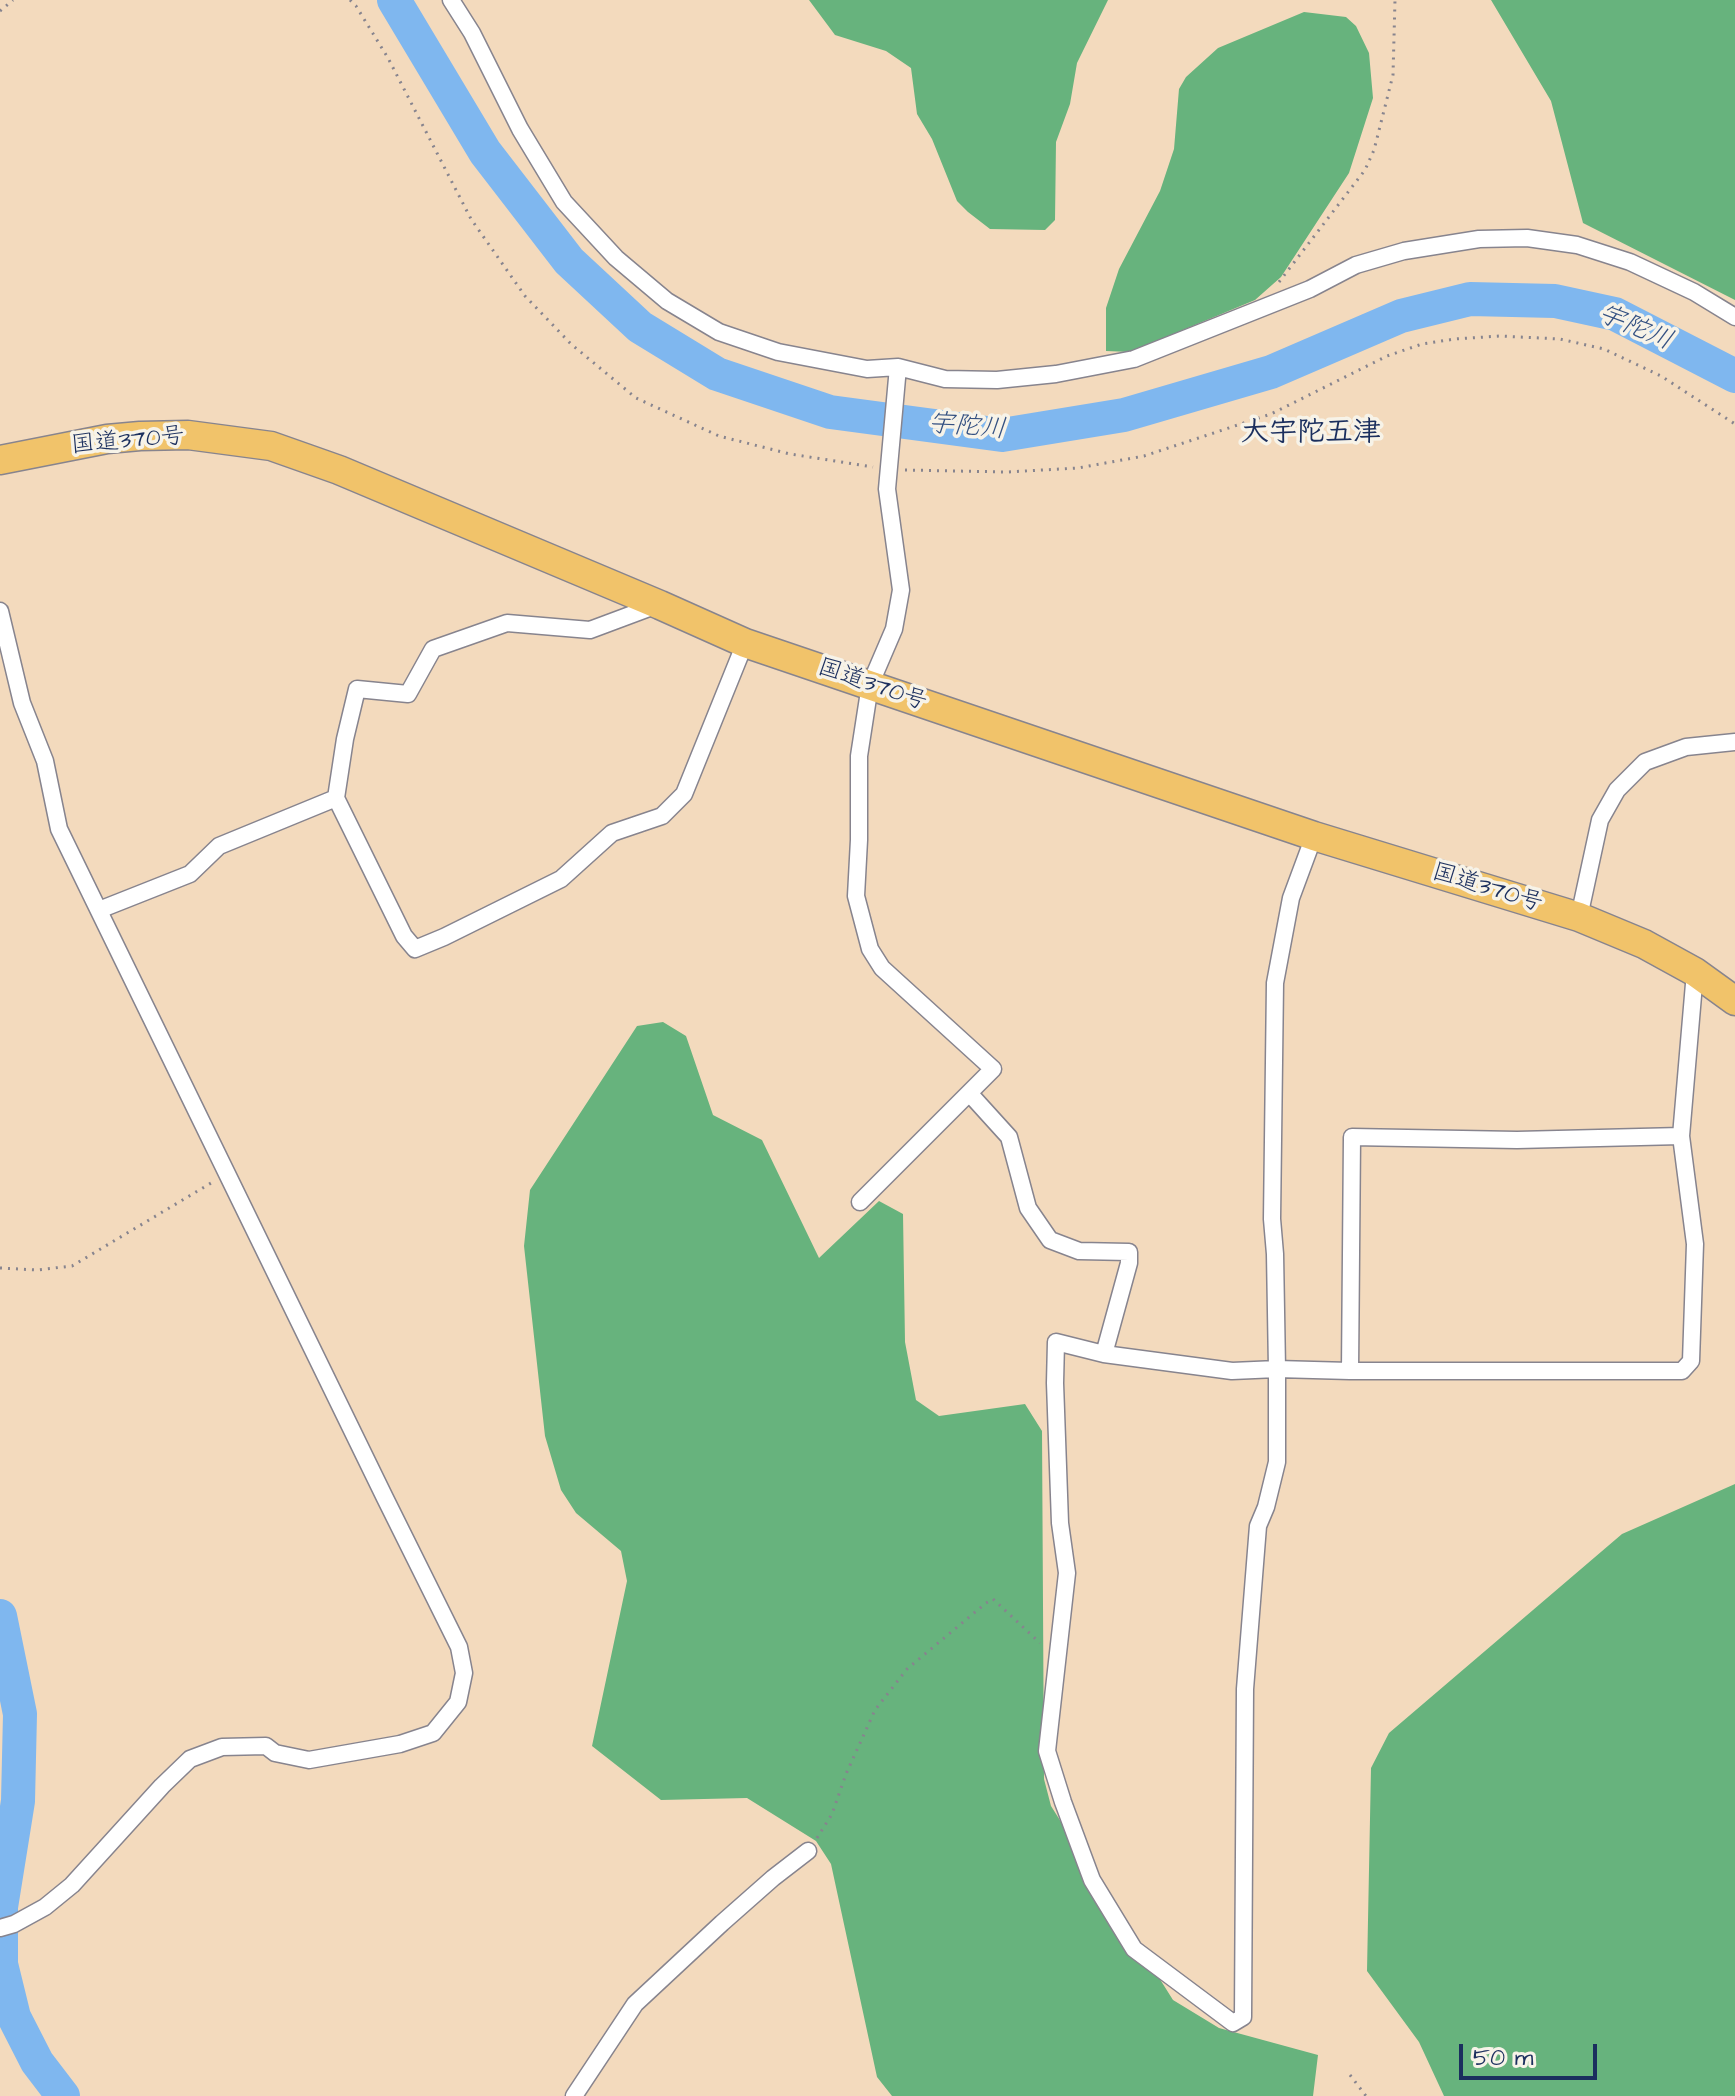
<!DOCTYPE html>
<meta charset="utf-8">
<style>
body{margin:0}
#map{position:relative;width:1735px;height:2096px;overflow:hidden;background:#f3dabd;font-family:"Architects Daughter",sans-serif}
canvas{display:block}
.scale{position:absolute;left:1459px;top:2044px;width:138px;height:36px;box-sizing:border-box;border:4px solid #1b2f5e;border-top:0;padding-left:10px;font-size:24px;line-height:28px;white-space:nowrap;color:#1b2f5e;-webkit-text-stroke:6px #f7f3e8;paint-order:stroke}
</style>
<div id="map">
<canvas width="1735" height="2096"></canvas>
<div class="scale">50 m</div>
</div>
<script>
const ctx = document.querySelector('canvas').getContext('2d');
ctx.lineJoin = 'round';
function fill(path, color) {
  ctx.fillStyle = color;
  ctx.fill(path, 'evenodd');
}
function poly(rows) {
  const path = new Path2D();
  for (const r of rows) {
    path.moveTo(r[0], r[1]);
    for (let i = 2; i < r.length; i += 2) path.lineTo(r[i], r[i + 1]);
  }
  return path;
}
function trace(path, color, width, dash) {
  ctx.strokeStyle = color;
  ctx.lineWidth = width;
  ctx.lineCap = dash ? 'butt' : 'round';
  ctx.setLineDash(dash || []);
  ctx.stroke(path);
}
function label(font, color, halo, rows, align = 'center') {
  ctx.font = font + ' "Architects Daughter","Klee One",sans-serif';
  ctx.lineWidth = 7;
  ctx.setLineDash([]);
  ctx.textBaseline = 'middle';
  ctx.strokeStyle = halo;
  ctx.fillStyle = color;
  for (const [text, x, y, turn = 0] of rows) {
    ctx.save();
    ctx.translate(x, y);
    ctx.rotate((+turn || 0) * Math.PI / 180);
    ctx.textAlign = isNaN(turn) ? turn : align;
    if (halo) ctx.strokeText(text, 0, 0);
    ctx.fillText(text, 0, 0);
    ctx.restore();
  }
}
fill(poly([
 [809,0,1108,0,1077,63,1070,104,1056,142,1055,220,1045,230,990,229,968,212,957,201,932,139,917,114,911,68,886,51,835,35],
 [1491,0,1735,0,1735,300,1583,223,1551,101],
 [1304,12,1346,17,1356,26,1369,53,1373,98,1349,173,1281,277,1255,300,1130,352,1106,351,1106,308,1119,269,1160,191,1174,149,1179,89,1186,77,1218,48],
 [663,1022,686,1036,713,1115,762,1140,819,1258,879,1201,903,1214,905,1342,916,1400,939,1416,1025,1404,1042,1431,1044,1779,1051,1806,1173,2000,1219,2028,1318,2055,1313,2096,892,2096,877,2077,831,1864,816,1841,747,1798,661,1800,592,1746,627,1581,621,1551,576,1513,561,1490,545,1436,524,1246,530,1190,637,1026],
 [1735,1484,1735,2096,1444,2096,1419,2042,1367,1971,1371,1768,1389,1733,1622,1534]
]), '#67b37d');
trace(poly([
 [394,0,485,152,569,261,640,327,717,374,830,412,1002,435,1124,415,1271,372,1401,316,1470,299,1555,301,1615,314,1735,376],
 [0,1616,20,1714,18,1801,1,1907,1,1964,14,2017,37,2062,63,2096]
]), '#7fb7ef', 34);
const street = poly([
 [451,0,472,33,520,129,564,202,616,258,667,301,719,332,778,352,867,369,898,367,945,379,997,380,1056,374,1134,359,1310,289,1356,265,1404,251,1479,239,1527,238,1577,245,1630,262,1694,292,1735,317],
 [657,605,590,630,507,623,433,649,408,694,357,689,345,739,336,798,404,936,415,949,444,937,561,879,612,833,662,816,684,794,745,643],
 [0,611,22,703,45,761,59,829,385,1498,459,1647,464,1673,458,1702,433,1733,400,1744,309,1760,275,1753,266,1746,222,1747,190,1759,162,1786,72,1885,45,1907,14,1924,0,1928],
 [1314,836,1291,898,1275,983,1272,1219,1275,1254,1277,1369,1277,1462,1266,1507,1258,1526,1245,1689,1243,2017,1233,2023,1134,1949,1092,1880,1063,1802,1047,1751,1067,1573,1060,1523,1055,1383,1056,1342,1104,1354,1232,1371,1277,1369,1350,1371,1682,1371,1691,1361,1695,1244,1681,1136,1695,972],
 [99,910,190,874,219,846,336,798],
 [1579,917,1600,820,1617,790,1645,762,1686,747,1735,742],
 [970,1094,1009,1137,1028,1208,1050,1240,1079,1251,1129,1252,1129,1263,1104,1354],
 [860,1202,993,1069,882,968,870,949,856,896,859,840,859,756,870,685,894,629,901,590,887,489,898,367],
 [1350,1371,1352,1137,1517,1140,1681,1136],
 [574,2096,635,2004,722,1923,773,1878,808,1851]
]);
const highway = poly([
 [0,460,107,439,140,436,188,435,271,446,339,470,660,605,745,643,1314,836,1579,917,1644,944,1695,972,1735,1001]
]);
trace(street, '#87848e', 19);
trace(highway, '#87848e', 31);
trace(poly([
 [350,0,356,6,388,58,471,219,525,296,571,344,636,398,719,436,790,454,873,467],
 [0,11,13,0],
 [1279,282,1365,170,1374,150,1393,75,1395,0],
 [905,470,1007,472,1078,468,1144,456,1271,414,1387,356,1422,344,1455,339,1500,336,1560,339,1604,349,1661,376,1735,424],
 [0,1268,37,1270,72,1266,211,1183],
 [817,1838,832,1814,846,1774,875,1710,907,1669,986,1603,993,1599,1040,1643],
 [1350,2075,1366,2096]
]), '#87848e', 3, [2, 6]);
trace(street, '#fff', 16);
trace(highway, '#f1c36a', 28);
label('24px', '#1b2f5e', '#f7f3e8', [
 ["国道370号",128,442,-5],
 ["国道370号",872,686,19],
 ["国道370号",1487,889,17]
]);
label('italic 26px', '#345182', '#f7f3e8', [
 ["宇陀川",1635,329,23],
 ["宇陀川",967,428,5]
]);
label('bold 28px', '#1b2f5e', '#f7f3e8', [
 ["大宇陀五津",1311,434]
]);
</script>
